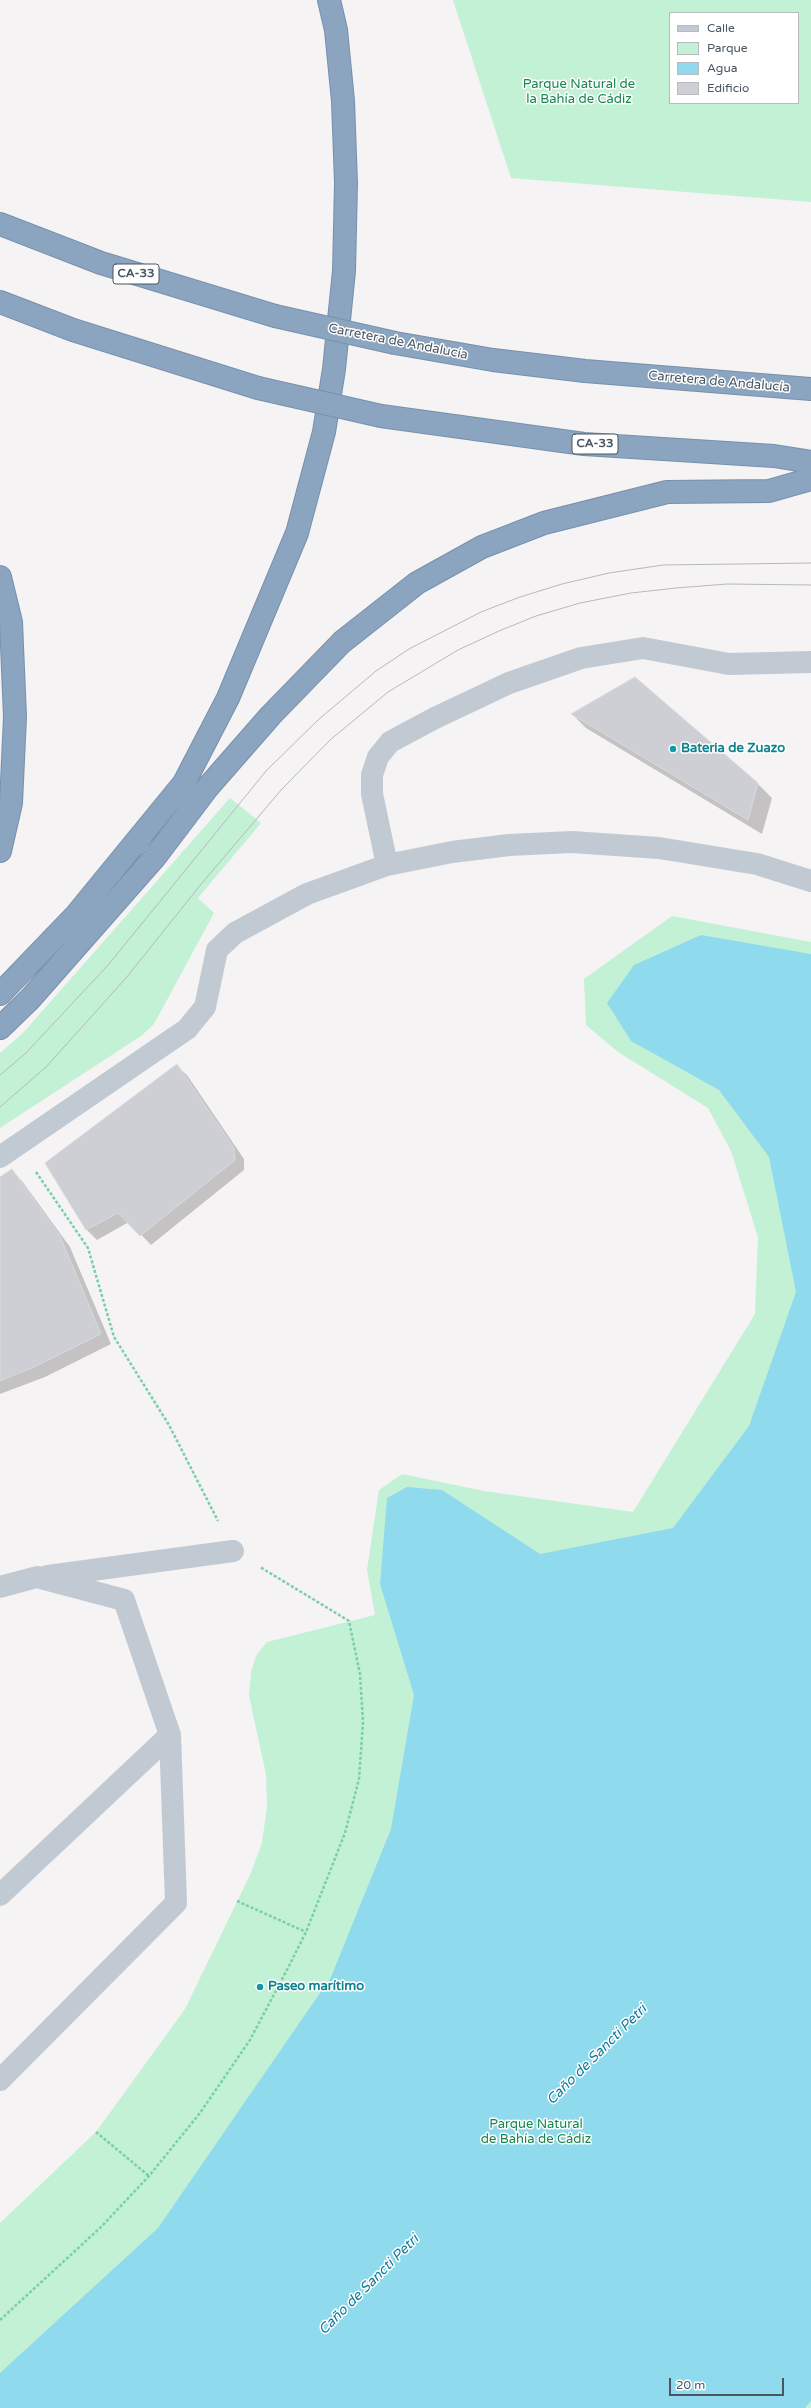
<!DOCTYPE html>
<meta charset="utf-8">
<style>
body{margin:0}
#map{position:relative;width:811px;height:2408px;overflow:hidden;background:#f5f3f3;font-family:"Varela Round",sans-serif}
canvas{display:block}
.legend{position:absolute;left:669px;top:12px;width:130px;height:92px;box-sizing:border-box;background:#fff;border:1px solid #b7bbc0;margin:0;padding:5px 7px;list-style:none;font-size:12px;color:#4a5661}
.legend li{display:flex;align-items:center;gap:8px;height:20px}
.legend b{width:20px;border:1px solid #b7bbc0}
.scale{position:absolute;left:669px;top:2378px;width:115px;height:18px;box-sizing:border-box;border:2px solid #4a5661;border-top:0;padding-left:5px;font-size:12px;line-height:14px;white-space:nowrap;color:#4a5661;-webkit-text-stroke:3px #fff;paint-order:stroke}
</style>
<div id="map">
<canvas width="811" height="2408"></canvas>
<ul class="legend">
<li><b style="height:5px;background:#c1cad2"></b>Calle</li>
<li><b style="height:11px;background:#c3f1d5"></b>Parque</li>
<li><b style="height:11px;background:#90daee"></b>Agua</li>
<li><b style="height:11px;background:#cdcfd5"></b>Edificio</li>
</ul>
<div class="scale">20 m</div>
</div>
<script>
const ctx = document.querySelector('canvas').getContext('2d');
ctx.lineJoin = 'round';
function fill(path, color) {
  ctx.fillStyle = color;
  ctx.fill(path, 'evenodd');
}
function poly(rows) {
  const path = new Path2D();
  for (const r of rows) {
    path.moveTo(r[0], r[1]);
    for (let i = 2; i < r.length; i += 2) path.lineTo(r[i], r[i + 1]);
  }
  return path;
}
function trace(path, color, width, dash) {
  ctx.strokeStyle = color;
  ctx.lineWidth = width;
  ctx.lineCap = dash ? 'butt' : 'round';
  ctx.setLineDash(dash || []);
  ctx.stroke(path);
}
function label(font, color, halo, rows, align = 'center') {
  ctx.font = font + ' "Varela Round",sans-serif';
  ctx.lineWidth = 3;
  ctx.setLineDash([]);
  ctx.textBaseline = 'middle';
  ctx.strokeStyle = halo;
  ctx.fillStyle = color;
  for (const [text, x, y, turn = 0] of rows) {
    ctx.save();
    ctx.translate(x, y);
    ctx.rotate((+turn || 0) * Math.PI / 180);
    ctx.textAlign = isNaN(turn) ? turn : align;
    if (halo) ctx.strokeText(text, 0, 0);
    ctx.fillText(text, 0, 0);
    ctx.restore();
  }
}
fill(poly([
 [453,0,811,0,811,202,511,178],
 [670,13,798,13,798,103,670,103],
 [230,798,261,823,198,898,214,913,154,1024,141,1036,0,1128,0,1053,23,1033],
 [672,916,811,942,811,2408,0,2408,0,2223,96,2132,185,2009,250,1875,262,1843,267,1806,266,1774,249,1696,251,1672,256,1656,267,1642,375,1615,367,1570,379,1490,402,1474,484,1491,633,1512,755,1314,758,1237,731,1151,708,1108,618,1052,586,1025,584,979]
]), '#c3f1d5');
fill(poly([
 [701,935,811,954,811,2401,805,2408,0,2408,0,2373,158,2228,331,1977,391,1829,414,1695,380,1584,387,1498,407,1487,442,1490,540,1554,673,1528,749,1426,796,1292,769,1157,719,1090,631,1041,607,1003,634,965]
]), '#90daee');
fill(poly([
 [572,714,758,784,772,798,762,834,586,728],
 [177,1066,187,1075,244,1159,244,1170,151,1245,129,1222,97,1240,87,1230,47,1163],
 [12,1171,22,1181,70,1247,111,1344,45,1377,0,1394,0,1178]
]), '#0003');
const building = poly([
 [635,677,758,783,748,820,571,714,635,677],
 [177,1064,234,1148,235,1160,140,1236,118,1213,86,1230,45,1163,177,1064],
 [12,1169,60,1236,101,1334,34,1367,0,1381,0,1177,12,1169]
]);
fill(building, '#cdcfd5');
trace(building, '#d7d9de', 1);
const highway = poly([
 [0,224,101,263,275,316],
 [0,302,73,330,258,388],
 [395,343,493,360,585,371,811,389],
 [381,416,584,444,774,456,811,462],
 [0,577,11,622,15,717,11,803,0,851],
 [0,994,76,915,184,783,228,698,297,533,324,432,334,369,344,271,346,183,343,101,336,30,329,0],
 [0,1028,30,999,155,857,208,787,271,715,342,642,417,583,482,547,544,523,667,492,769,491,811,479]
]);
trace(highway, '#7690ad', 24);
trace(poly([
 [36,1172,88,1248,114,1337,169,1425,218,1521],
 [237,1901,306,1932],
 [96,2132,149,2176],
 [0,2320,101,2227,149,2176,200,2113,250,2040,290,1964,306,1932,345,1833,359,1779,363,1722,360,1674,349,1621,260,1567]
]), '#7ad0a6', 2.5, [3, 2]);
trace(poly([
 [387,865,372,794,372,775,378,757,390,742,435,718,509,683,581,658,643,648,729,664,811,662],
 [0,1157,187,1029,205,1007,217,950,235,933,307,894,387,865,452,852,509,845,572,842,659,848,757,864,811,881],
 [48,1576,233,1551],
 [0,1587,37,1577,124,1600,170,1735,176,1903,0,2080],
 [0,1895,170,1735]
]), '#c1cad2', 22);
trace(highway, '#8ba5c1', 22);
trace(poly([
 [0,1075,26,1053,109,964,266,771,318,720,376,671,409,649,481,612,520,597,562,584,609,573,663,565,811,563],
 [0,1107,46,1067,126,978,202,883,282,789,330,740,388,692,458,650,499,631,536,616,580,603,631,593,676,588,727,584,811,585]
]), '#b5b8bd', 1);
const highwayBridge = poly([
 [275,316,395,343],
 [258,388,381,416]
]);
trace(highwayBridge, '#7690ad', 24, []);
trace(highwayBridge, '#8ba5c1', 22);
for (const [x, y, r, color] of [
 [673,749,4,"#0f9aa8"],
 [260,1987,4,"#0f9aa8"]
]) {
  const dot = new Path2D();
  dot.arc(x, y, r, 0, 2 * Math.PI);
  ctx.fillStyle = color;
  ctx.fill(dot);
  trace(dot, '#fff', 1.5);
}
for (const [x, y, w] of [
 [136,274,46],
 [595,444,46]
]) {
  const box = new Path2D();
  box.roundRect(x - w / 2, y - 10, w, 20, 3);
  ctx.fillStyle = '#fff';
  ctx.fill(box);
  trace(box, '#4a5661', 1);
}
label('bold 12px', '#4a5661', null, [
 ["CA-33",136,274],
 ["CA-33",595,444]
]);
label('13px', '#17864f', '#fff', [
 ["Parque Natural de",579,85],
 ["la Bahía de Cádiz",579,100],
 ["Parque Natural",536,2125],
 ["de Bahía de Cádiz",536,2140]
]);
label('13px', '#4a5661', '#fff', [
 ["Carretera de Andalucía",398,342,11],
 ["Carretera de Andalucía",719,382,5]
]);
label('bold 13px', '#0d838f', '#fff', [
 ["Bateria de Zuazo",681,749],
 ["Paseo marítimo",268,1987]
], 'left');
label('italic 14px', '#0c7c9b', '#fff', [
 ["Caño de Sancti Petri",597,2055,-45],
 ["Caño de Sancti Petri",369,2285,-45]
]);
</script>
